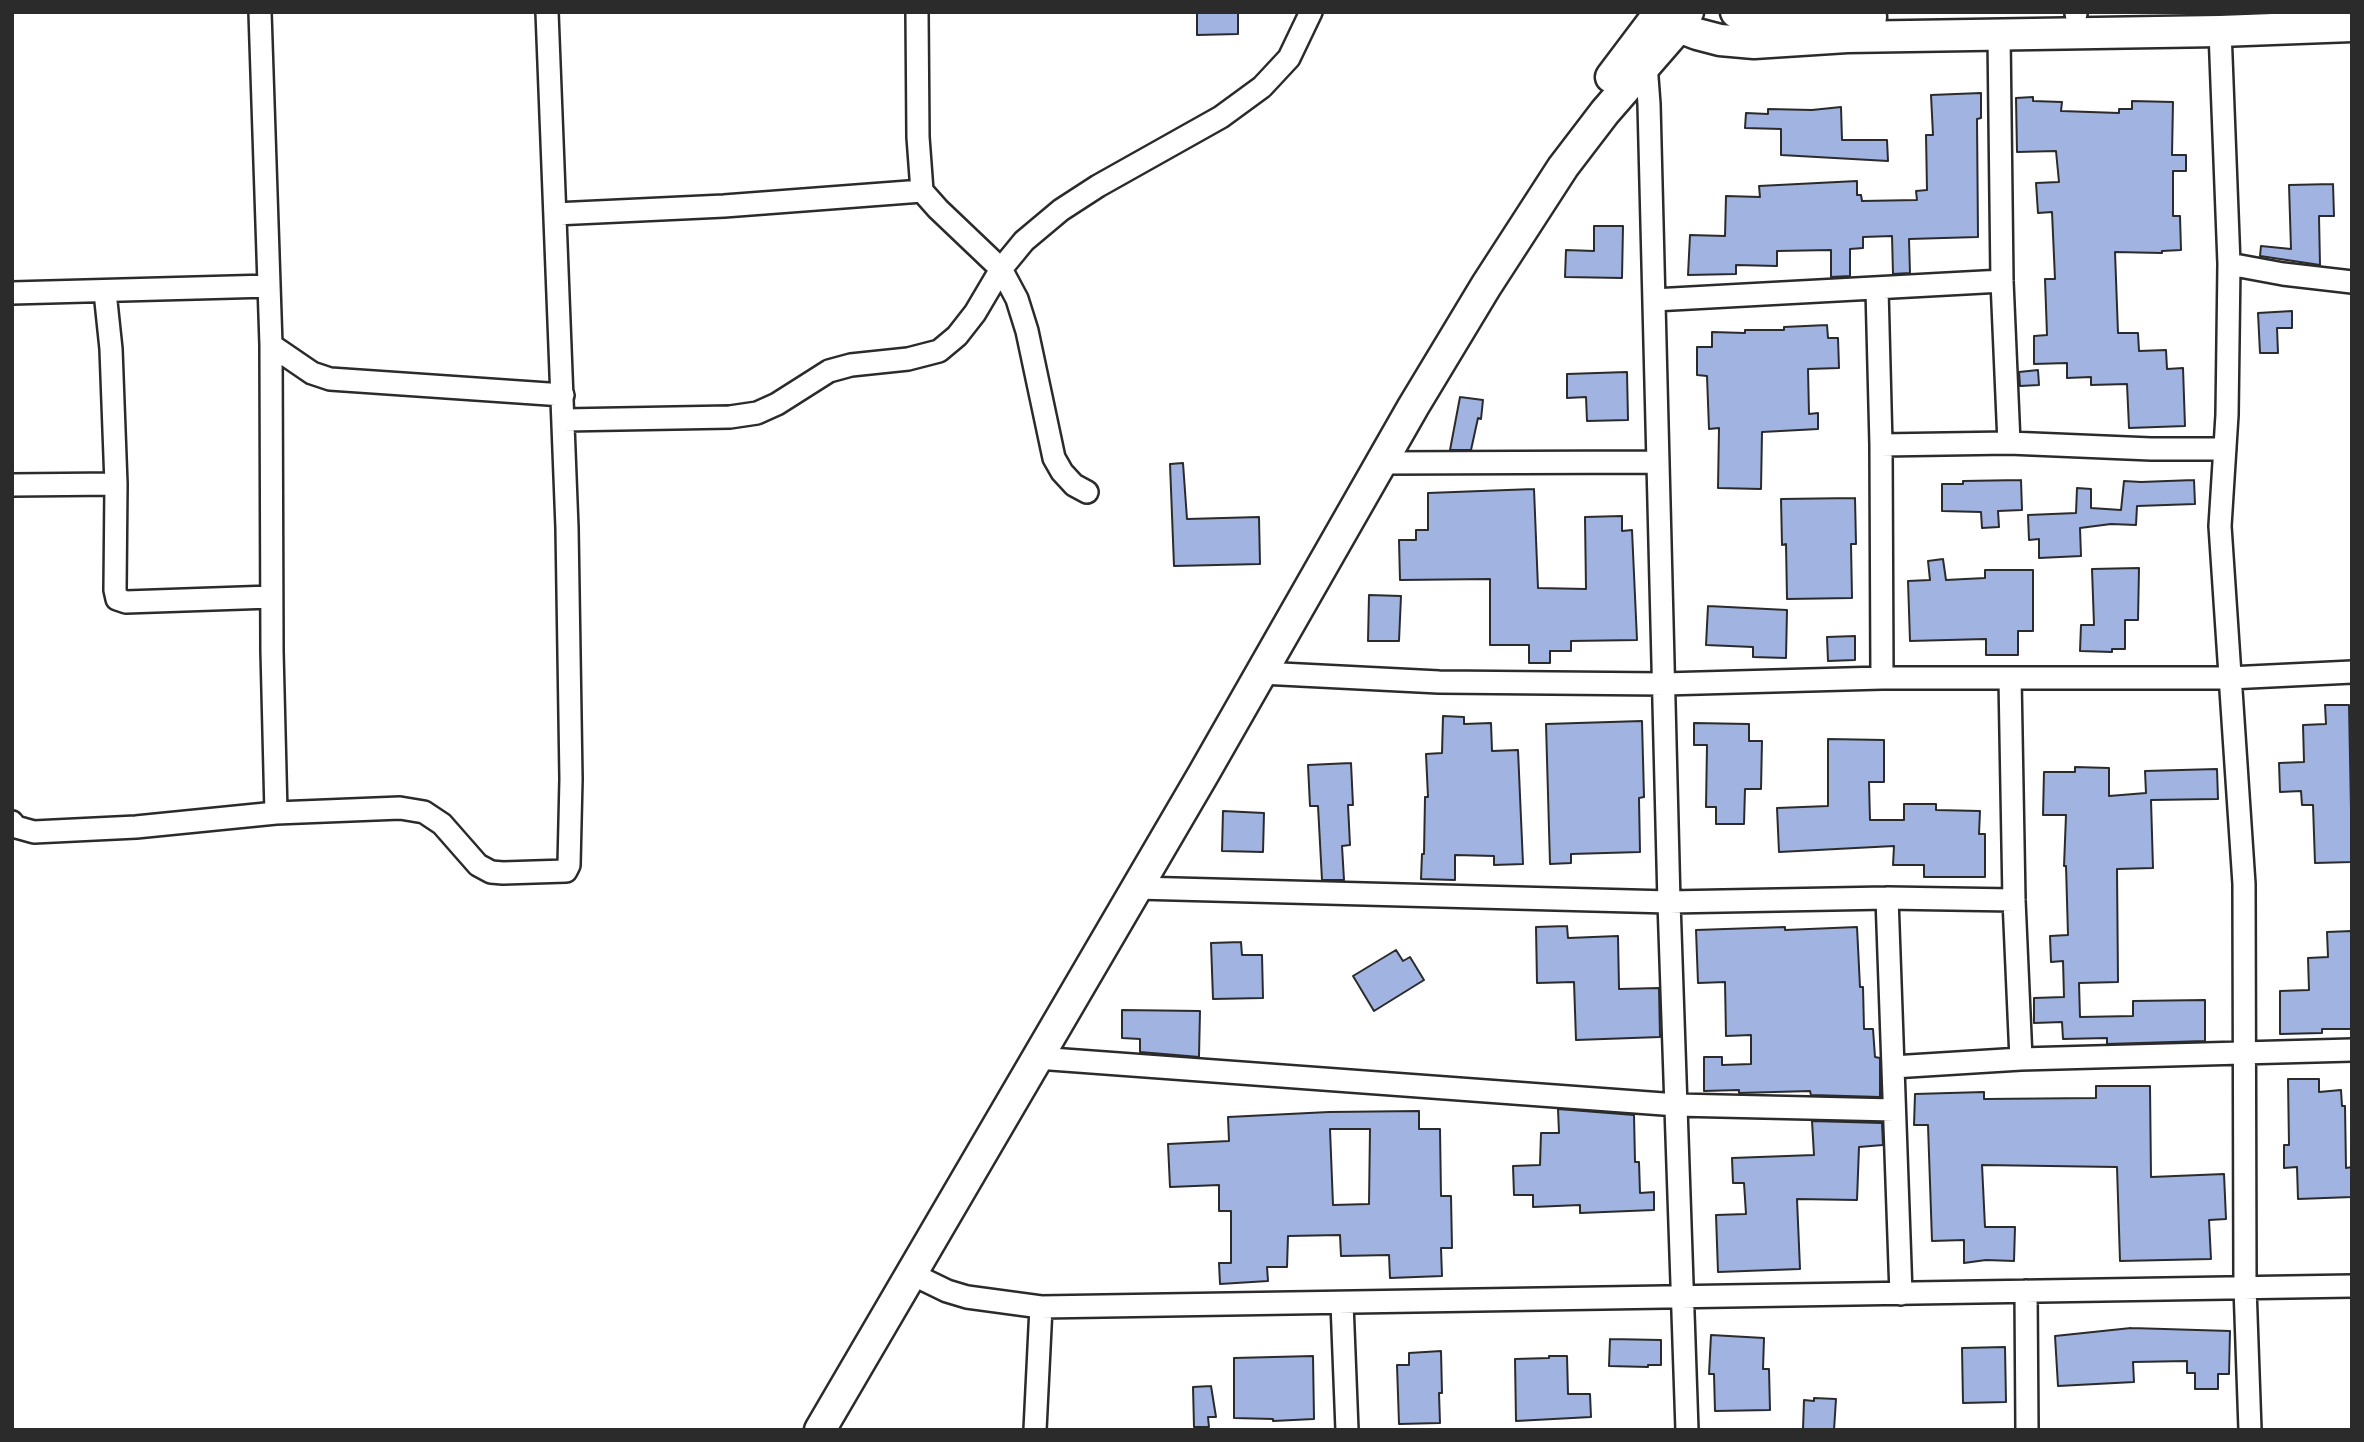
<!DOCTYPE html>
<style>
body{margin:0}
#map{position:relative;width:2364px;height:1442px;overflow:hidden;background:#fff;font-family:Delius,sans-serif}
canvas{display:block}
.frame{position:absolute;inset:0;border:14px solid #2b2b2b;pointer-events:none}
</style>
<div id="map">
<canvas width="2364" height="1442"></canvas>
<div class="frame"></div>
</div>
<script>
const ctx = document.querySelector('canvas').getContext('2d');
ctx.lineJoin = 'round';
function fill(path, color) {
  ctx.fillStyle = color;
  ctx.fill(path, 'evenodd');
}
function poly(rows) {
  const path = new Path2D();
  for (const r of rows) {
    path.moveTo(r[0], r[1]);
    for (let i = 2; i < r.length; i += 2) path.lineTo(r[i], r[i + 1]);
  }
  return path;
}
function trace(path, color, width, dash) {
  ctx.strokeStyle = color;
  ctx.lineWidth = width;
  ctx.lineCap = dash ? 'butt' : 'round';
  ctx.setLineDash(dash || []);
  ctx.stroke(path);
}
const building = poly([
 [1197,12,1238,12,1238,34,1197,35,1197,12],
 [1981,93,1981,118,1977,119,1978,237,1909,239,1910,273,1893,274,1892,236,1863,237,1863,248,1850,249,1850,276,1831,277,1831,250,1777,251,1777,266,1736,265,1736,274,1688,275,1690,235,1725,236,1726,196,1760,197,1759,186,1857,181,1857,195,1861,195,1862,201,1917,200,1916,191,1927,190,1926,135,1933,135,1931,95,1981,93],
 [2033,97,2033,101,2062,102,2061,111,2119,113,2119,109,2132,109,2132,101,2173,102,2172,155,2186,155,2186,171,2173,171,2173,216,2180,216,2181,250,2162,251,2162,253,2115,252,2118,333,2138,333,2139,351,2166,350,2167,369,2183,368,2185,426,2129,428,2127,384,2091,385,2091,377,2067,378,2067,363,2034,364,2034,336,2047,335,2045,279,2055,279,2052,212,2038,213,2036,183,2059,182,2056,151,2017,152,2016,98,2033,97],
 [1841,107,1842,140,1887,140,1888,161,1781,155,1781,129,1745,128,1746,113,1768,114,1768,109,1812,110,1841,107],
 [2333,184,2334,216,2319,216,2320,265,2260,256,2261,246,2291,249,2289,185,2333,184],
 [1594,226,1623,226,1622,278,1565,277,1566,250,1594,251,1594,226],
 [2292,311,2292,328,2277,328,2278,353,2260,353,2258,313,2292,311],
 [1827,325,1828,338,1838,338,1839,368,1808,369,1809,414,1818,413,1818,429,1762,432,1761,489,1718,488,1719,428,1709,429,1707,376,1697,375,1697,347,1712,347,1712,332,1745,333,1745,330,1784,330,1784,327,1827,325],
 [2038,370,2039,385,2020,386,2019,372,2038,370],
 [1627,372,1628,420,1587,421,1586,397,1567,398,1567,374,1627,372],
 [1460,397,1483,400,1481,419,1478,418,1471,450,1450,450,1460,397],
 [1183,463,1187,519,1259,517,1260,564,1174,566,1170,464,1183,463],
 [2021,480,2022,510,1998,511,1999,527,1982,528,1981,512,1942,511,1942,484,1963,484,1963,481,2021,480],
 [2194,480,2195,504,2137,506,2136,525,2111,524,2080,528,2081,556,2039,558,2039,539,2029,540,2028,515,2076,513,2077,488,2091,489,2091,508,2121,510,2124,481,2141,482,2194,480],
 [1534,489,1538,588,1586,589,1585,517,1622,516,1622,531,1632,530,1637,640,1571,641,1571,651,1550,651,1550,663,1529,663,1529,645,1490,645,1490,579,1400,580,1399,540,1416,540,1416,530,1428,530,1428,493,1534,489],
 [1855,498,1856,544,1851,544,1852,598,1787,599,1786,544,1782,545,1781,499,1855,498],
 [1943,559,1946,580,1985,578,1985,570,2033,570,2033,631,2018,631,2018,655,1986,655,1986,639,1910,641,1908,581,1930,580,1928,561,1943,559],
 [2139,568,2138,620,2125,620,2125,649,2112,649,2112,652,2080,651,2081,625,2094,625,2092,569,2139,568],
 [1369,595,1401,596,1399,641,1368,641,1369,595],
 [1708,606,1787,610,1786,658,1753,657,1753,647,1706,645,1708,606],
 [1855,636,1855,660,1828,661,1827,637,1855,636],
 [2325,705,2349,705,2352,862,2315,863,2313,805,2302,805,2301,791,2280,792,2279,763,2304,762,2303,725,2326,724,2325,705],
 [1443,716,1464,717,1464,724,1491,723,1492,751,1518,750,1523,864,1494,865,1494,856,1455,855,1455,880,1421,879,1422,854,1424,854,1425,797,1428,797,1426,754,1442,753,1443,716],
 [1642,721,1644,797,1639,798,1640,852,1571,854,1571,863,1550,864,1546,724,1642,721],
 [1694,723,1749,724,1749,741,1762,741,1761,789,1745,789,1744,824,1716,824,1716,807,1706,807,1707,745,1694,745,1694,723],
 [1828,739,1884,740,1884,782,1869,782,1870,820,1904,820,1904,804,1936,804,1936,810,1980,811,1979,834,1985,834,1985,877,1924,877,1924,865,1893,865,1894,846,1779,852,1777,808,1828,806,1828,739],
 [1351,763,1353,805,1348,805,1350,845,1342,846,1344,880,1322,880,1318,806,1310,806,1308,765,1351,763],
 [2075,767,2109,768,2109,796,2146,793,2145,771,2217,769,2218,799,2151,800,2153,868,2117,869,2118,982,2079,983,2080,1017,2133,1016,2133,1001,2205,1000,2205,1041,2107,1044,2107,1038,2063,1039,2062,1022,2034,1023,2034,998,2064,997,2063,961,2051,962,2050,936,2068,935,2066,866,2064,866,2066,815,2043,815,2044,772,2075,772,2075,767],
 [1223,811,1264,813,1263,852,1222,851,1223,811],
 [1567,926,1568,938,1618,936,1619,989,1659,988,1660,1037,1576,1040,1574,982,1537,983,1536,927,1567,926],
 [1785,927,1785,930,1857,927,1860,987,1863,987,1864,1029,1873,1029,1875,1057,1880,1058,1880,1097,1811,1095,1810,1091,1739,1093,1739,1090,1704,1091,1704,1057,1722,1057,1722,1065,1751,1064,1751,1035,1726,1036,1725,982,1698,983,1696,930,1785,927],
 [2352,931,2352,1029,2322,1029,2322,1033,2280,1034,2280,991,2309,990,2308,958,2328,957,2327,932,2352,931],
 [1241,942,1242,955,1262,955,1263,998,1213,999,1211,943,1241,942],
 [1396,950,1403,961,1410,957,1424,980,1374,1011,1353,976,1396,950],
 [1122,1010,1200,1011,1199,1057,1140,1052,1140,1039,1122,1038,1122,1010],
 [2288,1079,2319,1079,2319,1092,2341,1090,2342,1106,2345,1106,2346,1168,2352,1167,2352,1197,2298,1199,2297,1167,2284,1168,2284,1145,2289,1145,2288,1079],
 [2096,1086,2150,1086,2151,1177,2224,1174,2226,1219,2209,1220,2211,1259,2120,1261,2117,1167,1982,1165,1985,1227,2015,1227,2014,1261,1986,1260,1964,1263,1964,1240,1932,1241,1928,1125,1914,1125,1915,1094,1984,1092,1984,1099,2096,1098,2096,1086],
 [1558,1109,1634,1115,1635,1162,1639,1162,1640,1193,1654,1192,1654,1210,1580,1213,1580,1205,1533,1207,1533,1195,1514,1195,1513,1166,1540,1165,1541,1133,1559,1133,1558,1109],
 [1419,1111,1419,1129,1440,1129,1441,1196,1451,1196,1452,1248,1441,1248,1442,1276,1390,1278,1389,1255,1341,1256,1340,1235,1288,1236,1287,1267,1267,1267,1268,1281,1220,1284,1219,1263,1231,1263,1231,1211,1219,1211,1219,1185,1170,1187,1168,1144,1229,1141,1228,1117,1329,1112,1419,1111],
 [1330,1129,1370,1129,1369,1204,1333,1205,1330,1129],
 [1812,1121,1882,1123,1883,1145,1859,1147,1857,1200,1797,1199,1800,1269,1718,1272,1716,1215,1746,1214,1744,1183,1733,1183,1732,1158,1814,1155,1812,1121],
 [2131,1328,2230,1331,2229,1374,2218,1374,2218,1389,2195,1389,2195,1373,2187,1373,2187,1361,2133,1362,2134,1382,2058,1386,2055,1336,2131,1328],
 [1711,1335,1764,1338,1763,1369,1769,1369,1770,1410,1715,1411,1714,1374,1709,1374,1711,1335],
 [1610,1339,1661,1340,1661,1365,1648,1365,1648,1367,1609,1366,1610,1339],
 [2005,1347,2006,1402,1963,1403,1962,1348,2005,1347],
 [1441,1351,1442,1393,1439,1393,1440,1423,1399,1424,1397,1365,1409,1365,1409,1353,1441,1351],
 [1313,1356,1314,1419,1273,1421,1273,1419,1234,1418,1234,1358,1313,1356],
 [1549,1356,1567,1356,1568,1394,1590,1394,1591,1417,1516,1421,1515,1359,1549,1358,1549,1356],
 [1211,1386,1216,1417,1208,1417,1209,1427,1194,1427,1193,1387,1211,1386],
 [1814,1398,1836,1399,1834,1430,1803,1429,1804,1400,1814,1401,1814,1398]
]);
fill(building, '#a0b3e1');
trace(building, '#2b2b2b', 2);
const street = poly([
 [260,12,271,345,272,651,276,813],
 [917,12,918,137,922,191,938,209,1001,269,1017,299,1027,331,1054,458,1062,472,1074,485,1087,492],
 [2076,12,2076,14],
 [2220,31,2229,264,2227,415,2220,526,2244,884,2245,1287,2250,1430],
 [1999,35,2002,281,2009,443],
 [1643,58,1646,64,1649,104,1669,902,1687,1430],
 [555,214,724,206,922,191],
 [2229,264,2283,274,2352,282],
 [1877,289,1881,445,1882,678],
 [105,292,111,349,116,484,115,590,117,599,126,602,271,597],
 [12,293,269,286],
 [1654,300,2002,281],
 [271,345,312,373,330,379,563,395],
 [564,420,730,417,757,413,777,404,829,371,851,365,908,359,939,351,957,336,975,313,1001,269,1024,241,1061,210,1098,186,1221,117,1262,87,1289,58,1311,12],
 [1881,445,2009,443,2151,449,2225,449],
 [1382,463,1657,462],
 [12,485,116,484],
 [1261,673,1439,682,1664,684,1882,678,2229,678,2352,672],
 [2010,678,2014,900,2021,1059],
 [12,822,16,827,34,832,136,827,276,813,400,808,424,812,442,824,478,865,491,872,503,873,566,871,569,865,571,779,567,528,547,12],
 [1137,888,1669,902,1887,898,2014,900],
 [1887,898,1901,1294],
 [1037,1058,1677,1105,1894,1110],
 [1893,1067,2021,1059,2352,1050],
 [912,1274,947,1291,967,1297,1041,1307,2352,1286],
 [2026,1291,2027,1430],
 [1342,1303,1347,1430],
 [1035,1430,1041,1307]
]);
const secondary = poly([
 [1736,12,1762,18,1871,17],
 [1662,16,1679,27,1697,34,1720,40,1754,43,1847,37,2220,31,2352,26],
 [1611,77,1660,12],
 [820,1430,1204,773,1413,407,1486,286,1563,167,1605,112,1679,27,1688,12]
]);
trace(street, '#2b2b2b', 26);
trace(secondary, '#2b2b2b', 35);
trace(street, '#fff', 21);
trace(secondary, '#fff', 30);
</script>
